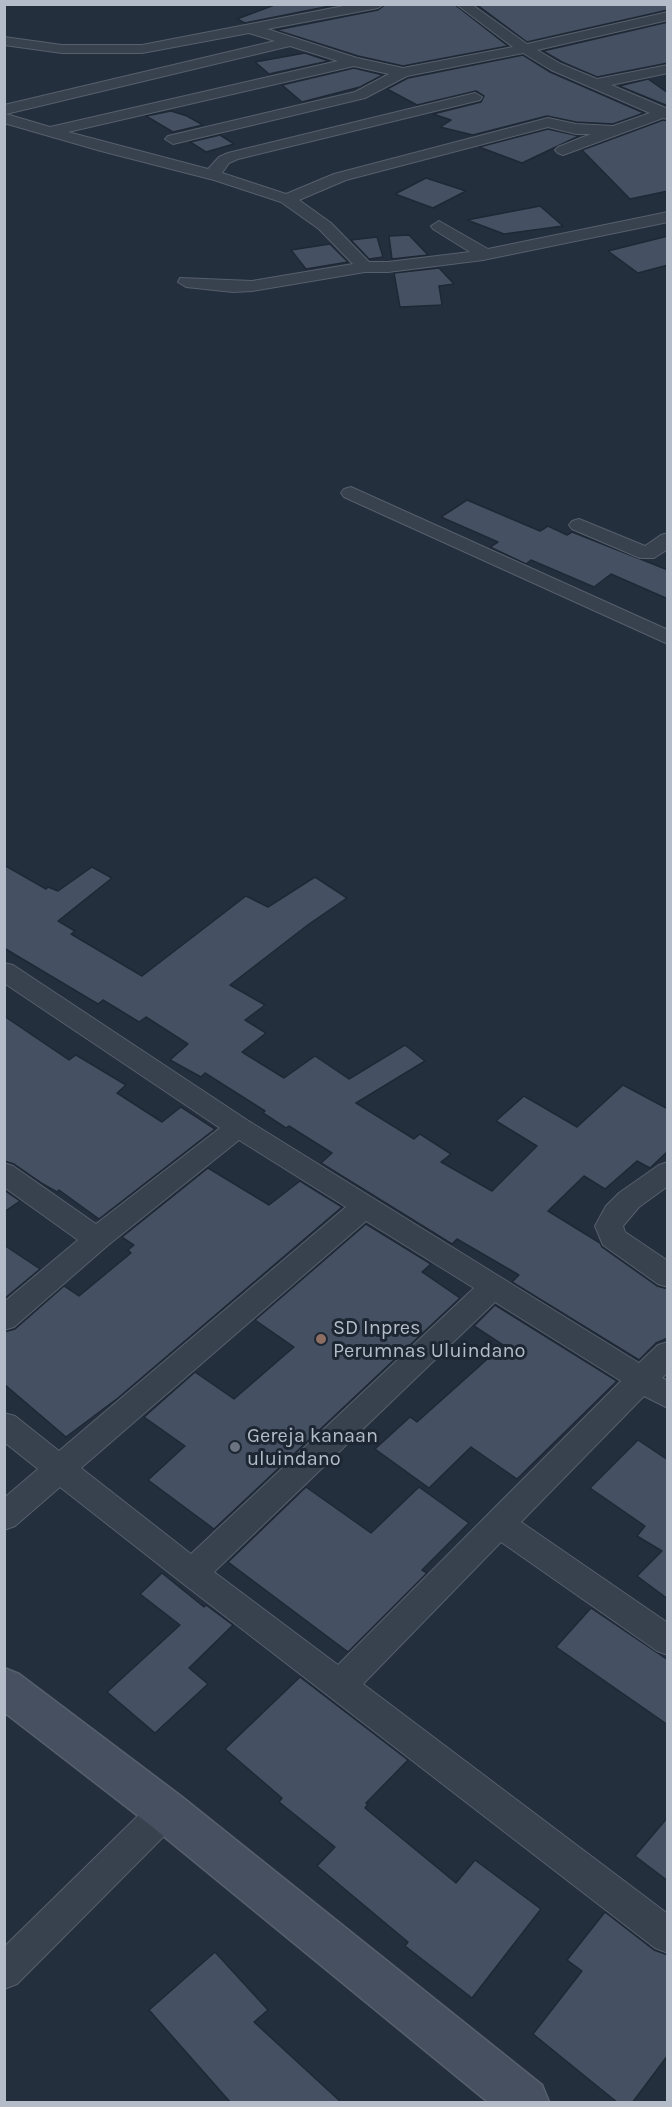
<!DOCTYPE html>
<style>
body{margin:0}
#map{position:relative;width:672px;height:2107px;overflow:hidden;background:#242f3e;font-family:Karla,sans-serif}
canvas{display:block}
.frame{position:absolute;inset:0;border:6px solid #b4bcc9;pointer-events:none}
</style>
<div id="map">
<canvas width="672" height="2107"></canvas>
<div class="frame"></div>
</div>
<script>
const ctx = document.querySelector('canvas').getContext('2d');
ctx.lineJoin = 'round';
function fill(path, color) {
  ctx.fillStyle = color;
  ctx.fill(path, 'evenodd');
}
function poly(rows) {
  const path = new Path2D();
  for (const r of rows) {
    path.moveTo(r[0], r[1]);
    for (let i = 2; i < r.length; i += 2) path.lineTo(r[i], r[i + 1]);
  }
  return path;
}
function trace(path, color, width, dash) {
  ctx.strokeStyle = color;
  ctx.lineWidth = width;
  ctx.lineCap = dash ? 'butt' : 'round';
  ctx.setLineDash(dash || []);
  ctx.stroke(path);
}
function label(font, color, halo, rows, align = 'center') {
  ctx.font = font + ' Karla,sans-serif';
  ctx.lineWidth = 6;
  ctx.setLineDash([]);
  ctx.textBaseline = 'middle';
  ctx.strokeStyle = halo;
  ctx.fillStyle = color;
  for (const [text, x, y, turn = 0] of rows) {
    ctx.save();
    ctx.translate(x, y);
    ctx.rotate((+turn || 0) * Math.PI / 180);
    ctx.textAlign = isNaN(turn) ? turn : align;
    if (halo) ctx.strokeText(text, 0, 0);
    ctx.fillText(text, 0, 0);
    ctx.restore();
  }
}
const building = poly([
 [277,4,340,4,245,23,237,19,277,4],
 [386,4,454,4,508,46,403,66,358,56,276,30,378,10,386,4],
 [476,4,668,4,668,10,527,42,476,4],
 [668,22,668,63,597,77,562,62,543,51,668,22],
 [305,53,329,61,269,74,255,62,305,53],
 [523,55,550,72,644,113,613,124,576,122,547,116,473,135,440,127,451,120,433,114,481,102,484,96,476,91,417,105,387,89,408,78,523,55],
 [354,68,383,75,360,87,302,102,282,85,354,68],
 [648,79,668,93,668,106,619,86,648,79],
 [171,111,187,116,203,125,173,132,146,116,171,111],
 [663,120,668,121,668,191,630,199,582,150,663,120],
 [548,129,579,136,522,163,479,147,548,129],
 [220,135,234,144,206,152,190,142,220,135],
 [426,178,466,191,433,208,395,194,426,178],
 [540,206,563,226,504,234,467,220,540,206],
 [409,235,428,255,392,259,389,236,409,235],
 [668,236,668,265,638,273,608,251,668,236],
 [377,237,383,257,369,259,351,240,377,237],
 [330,244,348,262,306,269,291,250,330,244],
 [439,268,454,284,439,286,442,305,400,307,394,273,439,268],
 [467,500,540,531,548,526,567,535,572,532,668,570,668,599,611,574,594,587,531,560,526,564,490,547,498,542,441,517,467,500],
 [4,865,46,889,48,887,58,891,92,867,112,878,58,921,75,931,71,934,142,976,246,896,268,907,315,877,347,898,309,924,230,985,265,1005,245,1020,266,1033,242,1052,284,1078,315,1056,349,1079,405,1045,425,1061,356,1103,414,1139,420,1134,451,1154,441,1162,492,1191,537,1146,496,1121,524,1096,577,1127,623,1085,668,1109,668,1151,650,1168,637,1161,605,1189,584,1176,548,1211,600,1243,602,1247,657,1286,668,1289,668,1338,656,1343,639,1360,512,1282,519,1275,457,1239,452,1244,321,1163,332,1153,289,1126,286,1128,263,1113,265,1111,205,1073,201,1077,170,1060,188,1044,146,1017,139,1022,103,1000,98,1004,4,948,4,865],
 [4,1016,69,1060,76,1055,126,1085,117,1093,162,1122,181,1107,215,1129,99,1219,59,1190,57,1192,43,1184,14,1164,4,1161,4,1016],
 [208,1168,269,1205,300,1181,342,1207,118,1398,66,1437,4,1384,4,1332,15,1329,64,1286,79,1296,131,1253,128,1250,134,1245,122,1237,208,1168],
 [4,1190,20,1201,4,1212,4,1190],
 [366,1224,431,1264,422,1272,460,1298,214,1529,148,1480,185,1446,144,1417,195,1372,234,1399,294,1347,255,1320,366,1224],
 [4,1245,40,1269,4,1299,4,1245],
 [495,1305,617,1381,517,1479,471,1447,429,1488,375,1449,410,1417,417,1422,503,1345,474,1326,495,1305],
 [638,1440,668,1460,668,1599,637,1576,662,1551,637,1536,645,1526,590,1488,638,1440],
 [306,1487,371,1533,419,1487,469,1523,422,1570,427,1573,348,1652,228,1562,306,1487],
 [162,1573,204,1607,206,1605,233,1625,189,1668,208,1684,155,1733,107,1692,180,1625,140,1594,162,1573],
 [591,1608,668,1660,668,1725,556,1647,591,1608],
 [300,1677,408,1760,366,1803,368,1804,365,1808,456,1883,475,1860,541,1909,472,1998,405,1946,408,1942,317,1866,335,1847,279,1802,282,1798,225,1749,300,1677],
 [668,1817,668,1881,635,1856,668,1817],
 [605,1912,654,1950,668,1955,668,2055,632,2103,618,2103,533,2034,582,1971,567,1960,605,1912],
 [215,1952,268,2010,254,2022,342,2103,231,2103,149,2010,215,1952]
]);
fill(building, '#455162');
trace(building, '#1f2835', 1.5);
const street = poly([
 [354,4,384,4,378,8,267,29,357,58,403,68,513,47,456,4,471,4,527,44,668,12,668,20,537,50,561,64,597,79,668,65,668,73,611,85,668,109,668,119,663,118,563,155,558,153,555,150,558,147,591,134,576,134,548,127,346,180,299,200,331,223,369,262,388,262,470,252,433,229,431,226,439,221,488,249,668,212,668,222,483,260,388,272,365,272,252,291,233,292,186,287,178,282,180,278,252,281,353,264,319,229,281,202,214,180,101,151,4,123,4,105,275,41,249,33,142,53,62,53,4,45,4,37,62,45,142,45,354,4],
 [290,46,338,61,50,127,6,114,290,46],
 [523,53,551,70,650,113,613,126,576,124,548,118,334,174,286,194,222,173,229,163,238,159,480,100,482,97,475,93,228,153,219,157,208,169,68,132,354,66,389,74,355,92,168,136,165,139,173,144,365,98,407,76,523,53],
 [351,487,668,630,668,644,344,497,341,493,344,489,351,487],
 [579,519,645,546,661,535,668,533,668,549,654,558,640,558,572,529,569,525,572,521,579,519],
 [4,963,13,965,247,1120,639,1363,658,1345,668,1342,668,1372,662,1378,668,1381,668,1408,644,1396,521,1522,668,1623,668,1655,657,1651,501,1542,363,1684,668,1914,668,1953,655,1948,181,1582,60,1487,15,1526,4,1530,4,1498,38,1469,4,1442,4,1413,15,1416,59,1451,346,1207,239,1140,107,1246,14,1327,4,1330,4,1302,78,1240,4,1187,4,1163,13,1166,96,1224,220,1128,4,983,4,963],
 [366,1221,474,1288,191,1554,81,1468,366,1221],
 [495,1302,621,1381,338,1665,214,1572,495,1302],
 [668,1162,668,1186,639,1207,623,1226,625,1232,668,1261,668,1287,658,1284,603,1245,595,1226,606,1206,619,1193,659,1165,668,1162],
 [166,1795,178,1800,183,1811,178,1822,17,1984,4,1989,4,1947,154,1800,166,1795]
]);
const secondary = poly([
 [4,1668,19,1674,182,1797,542,2085,549,2102,488,2102,150,1825,4,1712,4,1668]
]);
trace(street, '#565f6c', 2);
trace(secondary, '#565f6c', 3);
fill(street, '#38414e');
fill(secondary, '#465061');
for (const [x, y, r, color] of [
 [321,1339,6,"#8d6e63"],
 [235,1447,6,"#6b7280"]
]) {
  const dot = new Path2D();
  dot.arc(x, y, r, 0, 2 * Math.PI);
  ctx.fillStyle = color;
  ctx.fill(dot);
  trace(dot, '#1d2633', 2);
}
label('20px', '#b4bcc9', '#1d2633', [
 ["SD Inpres",333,1328],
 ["Perumnas Uluindano",333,1351],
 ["Gereja kanaan",247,1436],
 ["uluindano",247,1459]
], 'left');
</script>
